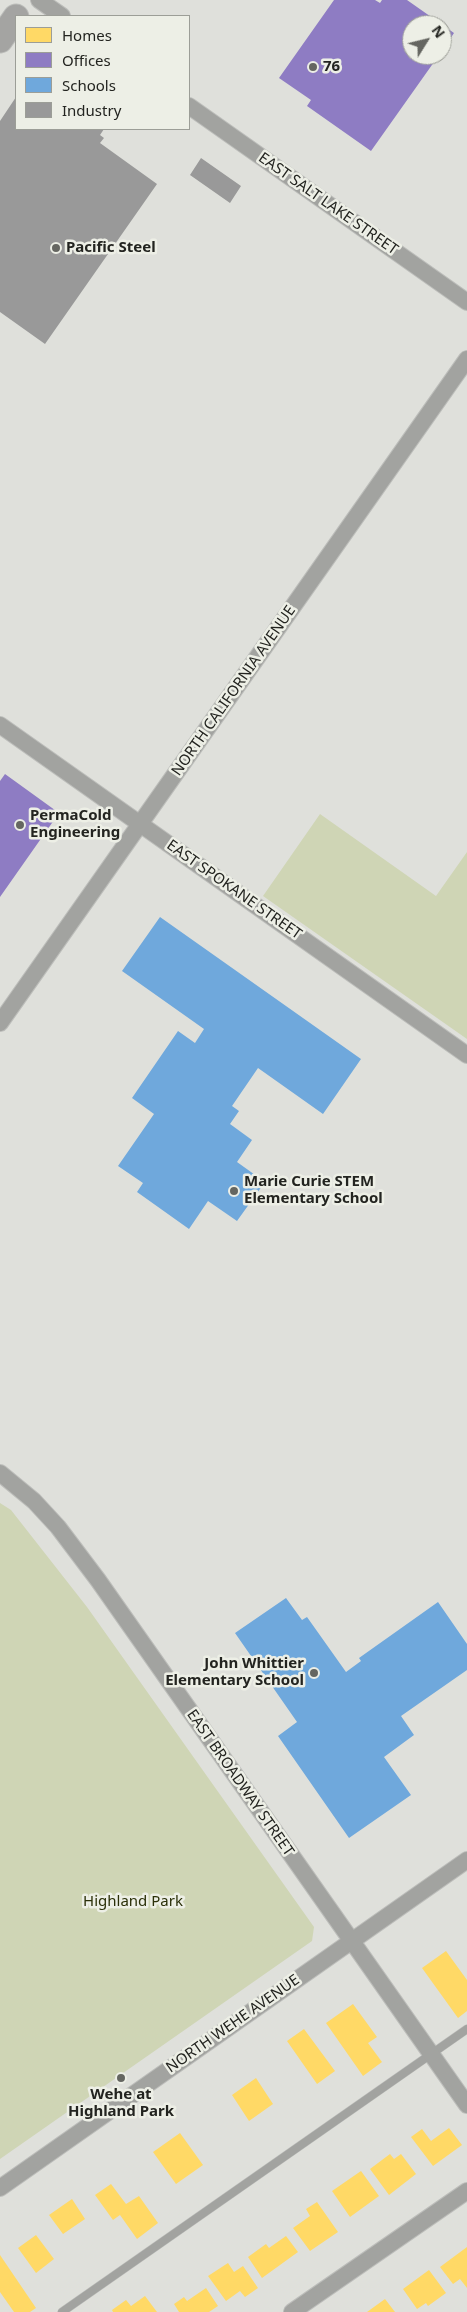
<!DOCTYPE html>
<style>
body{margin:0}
#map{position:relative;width:467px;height:2312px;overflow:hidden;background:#dfe0db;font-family:"Noto Sans",sans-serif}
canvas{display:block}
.legend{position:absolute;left:15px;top:15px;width:175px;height:115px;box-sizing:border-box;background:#edefe6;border:1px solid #9c9e97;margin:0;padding:6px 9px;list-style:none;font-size:15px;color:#232420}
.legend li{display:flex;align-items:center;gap:10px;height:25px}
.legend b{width:25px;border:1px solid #9c9e97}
.north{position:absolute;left:402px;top:15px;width:50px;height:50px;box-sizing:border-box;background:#edefe6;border:1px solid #9c9e97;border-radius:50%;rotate:54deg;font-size:14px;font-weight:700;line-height:20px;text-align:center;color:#232420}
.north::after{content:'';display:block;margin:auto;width:18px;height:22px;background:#656661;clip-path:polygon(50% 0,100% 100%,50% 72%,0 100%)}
</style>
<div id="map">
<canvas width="467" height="2312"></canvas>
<ul class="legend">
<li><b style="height:14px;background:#ffd966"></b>Homes</li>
<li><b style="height:14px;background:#8e7cc3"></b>Offices</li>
<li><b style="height:14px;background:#6fa8dc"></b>Schools</li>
<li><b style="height:14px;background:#999"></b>Industry</li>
</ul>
<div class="north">N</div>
</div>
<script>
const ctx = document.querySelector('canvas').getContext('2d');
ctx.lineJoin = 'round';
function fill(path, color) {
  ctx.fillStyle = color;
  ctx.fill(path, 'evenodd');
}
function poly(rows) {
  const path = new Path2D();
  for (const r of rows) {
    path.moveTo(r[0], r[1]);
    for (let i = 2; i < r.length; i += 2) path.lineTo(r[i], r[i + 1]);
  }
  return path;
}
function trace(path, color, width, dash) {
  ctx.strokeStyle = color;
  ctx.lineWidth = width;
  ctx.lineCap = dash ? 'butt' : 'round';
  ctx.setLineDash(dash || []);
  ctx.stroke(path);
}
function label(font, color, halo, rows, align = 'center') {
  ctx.font = font + ' "Noto Sans",sans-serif';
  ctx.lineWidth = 5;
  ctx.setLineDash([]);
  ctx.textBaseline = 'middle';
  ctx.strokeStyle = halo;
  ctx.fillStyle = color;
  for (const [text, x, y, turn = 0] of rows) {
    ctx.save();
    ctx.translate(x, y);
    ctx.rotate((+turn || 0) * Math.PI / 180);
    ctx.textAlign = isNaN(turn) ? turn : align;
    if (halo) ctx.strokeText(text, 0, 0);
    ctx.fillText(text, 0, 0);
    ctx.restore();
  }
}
fill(poly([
 [320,814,436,896,467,852,467,1039,263,896],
 [0,1503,11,1510,87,1607,314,1927,312,1941,0,2159]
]), '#cfd5b5');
fill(poly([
 [446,1951,467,1980,467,2011,458,2018,422,1968],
 [353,2004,377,2037,368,2043,382,2062,363,2076,326,2023],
 [304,2029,335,2071,317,2084,287,2041],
 [256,2078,273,2104,249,2121,232,2095],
 [449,2128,462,2145,433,2166,411,2137,422,2129,431,2141],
 [180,2133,203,2165,176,2184,153,2152],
 [390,2154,394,2159,401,2154,416,2174,389,2195,370,2169],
 [361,2171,379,2196,350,2217,332,2191],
 [111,2184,126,2204,139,2196,158,2223,137,2239,120,2215,113,2220,95,2195],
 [72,2199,85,2219,63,2234,49,2215],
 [317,2202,338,2232,310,2251,293,2228,310,2216,306,2209],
 [36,2235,54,2259,36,2273,18,2248],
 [286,2236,298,2252,262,2278,248,2257,266,2244,269,2248],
 [467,2247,467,2288,460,2279,453,2284,440,2267],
 [0,2255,36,2308,30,2312,14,2312,0,2292],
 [228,2263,234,2272,243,2266,258,2288,245,2297,240,2291,226,2301,208,2276],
 [429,2270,446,2293,428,2306,426,2303,417,2309,403,2289],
 [206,2288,218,2306,209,2312,179,2312,174,2304,184,2297,187,2301],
 [145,2296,157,2312,113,2312,112,2310,126,2300,131,2306],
 [385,2299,395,2312,367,2312]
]), '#ffd966');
fill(poly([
 [334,0,375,0,380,3,382,0,407,0,454,33,442,51,442,25,412,25,412,55,439,55,371,151,307,106,311,100,279,78],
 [5,774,59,813,0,897,0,781]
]), '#8e7cc3');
fill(poly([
 [160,917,361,1059,323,1114,258,1068,232,1106,239,1111,230,1124,252,1140,237,1162,265,1182,237,1221,208,1201,189,1229,137,1192,143,1183,118,1166,154,1114,132,1098,178,1031,195,1043,204,1029,122,971],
 [286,1598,302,1620,307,1617,346,1672,361,1661,359,1658,438,1602,467,1644,467,1670,401,1716,414,1735,384,1757,411,1795,349,1838,278,1736,297,1722,235,1633]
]), '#6fa8dc');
fill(poly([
 [16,97,16,129,104,129,100,135,104,138,100,143,157,184,45,344,0,312,0,121],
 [201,158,241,186,230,203,190,175]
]), '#999');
const service = poly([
 [62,2312,467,2029]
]);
const minor = poly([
 [39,0,62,16],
 [189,106,467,302],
 [0,725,467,1055],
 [0,1023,467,359],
 [0,1473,34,1501,58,1527,98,1580,467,2105],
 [0,2188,467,1860],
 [292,2312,467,2191]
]);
const primary = poly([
 [0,40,16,17]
]);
trace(service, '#bcbdba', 9);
trace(minor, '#bcbdba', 18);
trace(primary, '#bcbdba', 27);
trace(service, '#a2a3a0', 8);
trace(minor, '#a2a3a0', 16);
trace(primary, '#a4a4a2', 25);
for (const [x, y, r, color] of [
 [313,67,5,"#656661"],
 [56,248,5,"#656661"],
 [20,825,5,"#656661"],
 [234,1191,5,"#656661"],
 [314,1673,5,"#656661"],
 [121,2078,5,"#656661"]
]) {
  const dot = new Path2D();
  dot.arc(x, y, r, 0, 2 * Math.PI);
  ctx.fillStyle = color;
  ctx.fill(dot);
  trace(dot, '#edefe6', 2);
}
label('bold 15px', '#232420', '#edefe6', [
 ["76",323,67],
 ["Pacific Steel",66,248],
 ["PermaCold",30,816],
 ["Engineering",30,833],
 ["Marie Curie STEM",244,1182],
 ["Elementary School",244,1199],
 ["John Whittier",304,1664,"right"],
 ["Elementary School",304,1681,"right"],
 ["Wehe at",121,2095,"center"],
 ["Highland Park",121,2112,"center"]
], 'left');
label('15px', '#232420', '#edefe6', [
 ["EAST SALT LAKE STREET",328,204,35],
 ["NORTH CALIFORNIA AVENUE",234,691,-55],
 ["EAST SPOKANE STREET",234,890,35],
 ["EAST BROADWAY STREET",240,1783,55],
 ["NORTH WEHE AVENUE",233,2024,-35]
]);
label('15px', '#2b3009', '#edefe6', [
 ["Highland Park",133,1902]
]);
</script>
